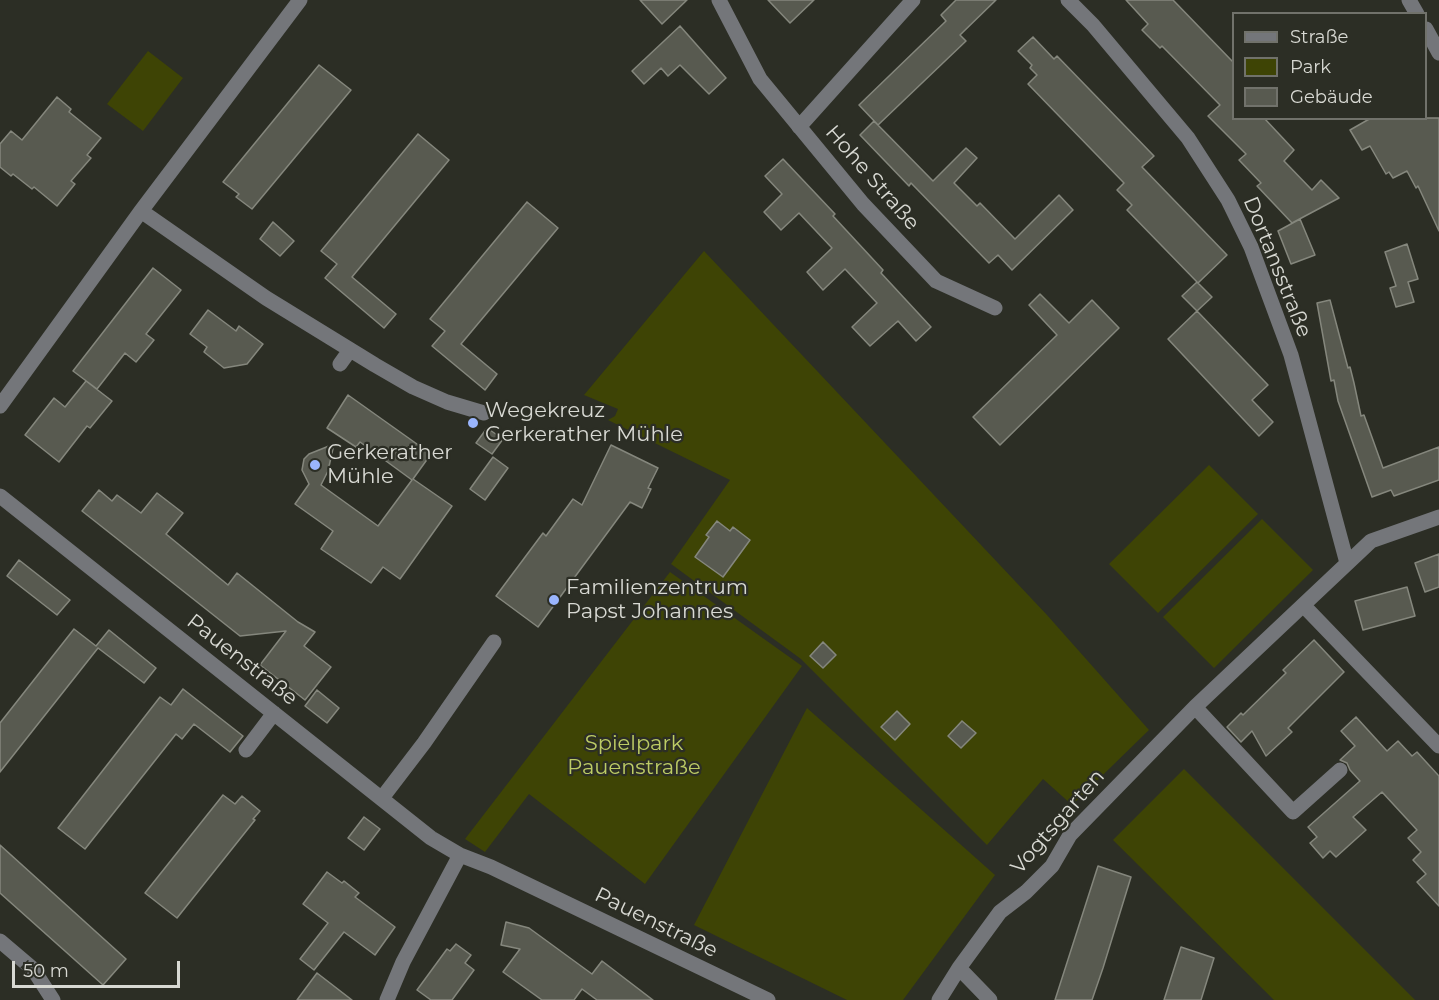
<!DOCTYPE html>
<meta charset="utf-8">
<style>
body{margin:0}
#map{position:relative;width:1439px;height:1000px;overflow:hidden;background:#2c2e25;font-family:Montserrat,sans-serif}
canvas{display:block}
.legend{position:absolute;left:1232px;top:12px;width:195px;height:108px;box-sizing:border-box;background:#2c2e25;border:2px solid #71726b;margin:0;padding:8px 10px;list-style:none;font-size:18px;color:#d8d9d3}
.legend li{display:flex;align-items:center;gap:12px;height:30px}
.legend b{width:30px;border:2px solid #71726b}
.scale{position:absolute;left:12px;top:961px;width:168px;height:27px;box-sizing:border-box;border:3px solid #d8d9d3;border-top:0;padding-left:8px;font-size:18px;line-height:21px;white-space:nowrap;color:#d8d9d3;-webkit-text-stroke:4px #2c2e25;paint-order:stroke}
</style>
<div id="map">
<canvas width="1439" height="1000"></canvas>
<ul class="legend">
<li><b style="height:8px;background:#74767a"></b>Straße</li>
<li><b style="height:16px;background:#3e4405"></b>Park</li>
<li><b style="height:16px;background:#585a50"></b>Gebäude</li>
</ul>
<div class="scale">50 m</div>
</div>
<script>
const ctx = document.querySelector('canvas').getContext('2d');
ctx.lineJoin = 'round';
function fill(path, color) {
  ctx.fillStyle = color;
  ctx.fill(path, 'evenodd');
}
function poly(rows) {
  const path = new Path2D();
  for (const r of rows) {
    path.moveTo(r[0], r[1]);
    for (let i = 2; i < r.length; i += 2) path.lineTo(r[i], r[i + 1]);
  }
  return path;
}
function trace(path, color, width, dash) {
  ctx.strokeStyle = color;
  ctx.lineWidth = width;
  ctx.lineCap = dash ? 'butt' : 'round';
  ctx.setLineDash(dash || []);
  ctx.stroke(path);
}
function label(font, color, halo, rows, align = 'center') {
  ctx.font = font + ' Montserrat,sans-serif';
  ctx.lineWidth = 4.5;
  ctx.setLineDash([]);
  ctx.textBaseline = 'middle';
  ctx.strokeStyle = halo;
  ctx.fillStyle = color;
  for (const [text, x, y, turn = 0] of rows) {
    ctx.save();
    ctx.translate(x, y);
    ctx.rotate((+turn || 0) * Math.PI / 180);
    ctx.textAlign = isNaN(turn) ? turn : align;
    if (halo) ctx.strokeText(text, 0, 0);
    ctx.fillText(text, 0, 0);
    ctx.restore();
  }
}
fill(poly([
 [148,51,183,78,143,131,107,104],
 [704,251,1047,615,1149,730,1072,805,1043,779,987,845,801,659,671,564,730,480,608,420,615,416,618,409,584,395],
 [1209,465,1258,514,1158,613,1109,564],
 [1262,519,1313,570,1214,668,1163,617],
 [670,572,802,666,645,884,529,794,485,852,465,839],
 [807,708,995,875,903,1000,847,1000,694,925],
 [1184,769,1415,1000,1274,1000,1113,840]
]), '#3e4405');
const building = poly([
 [640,0,687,0,662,24,640,0],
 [768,0,814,0,790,23,768,0],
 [956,0,996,0,960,35,966,41,878,125,859,105,946,21,941,15,956,0],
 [1126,0,1173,0,1233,62,1233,118,1264,118,1294,150,1284,161,1312,190,1321,180,1339,198,1292,223,1257,186,1261,183,1239,160,1246,154,1208,116,1220,105,1162,46,1160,48,1142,30,1148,24,1126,0],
 [680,26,726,78,709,94,680,65,668,76,661,68,644,84,632,71,680,26],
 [1033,37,1054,59,1057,56,1154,156,1142,167,1227,255,1198,283,1127,210,1132,205,1117,190,1124,183,1028,84,1037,75,1030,68,1032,65,1018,51,1033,37],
 [319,65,351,90,252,209,236,197,239,194,223,182,319,65],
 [57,97,71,109,69,112,101,138,87,155,91,158,71,181,75,184,57,206,34,187,32,189,13,174,11,176,0,167,0,144,11,131,22,140,57,97],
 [1371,118,1439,118,1439,231,1418,186,1416,188,1407,171,1393,178,1389,172,1386,174,1370,146,1362,150,1350,130,1371,118],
 [874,121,933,181,966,148,977,158,954,183,977,206,980,203,1015,239,1059,195,1073,210,1012,270,998,255,989,263,911,183,909,186,860,135,874,121],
 [418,134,449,160,352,277,396,314,384,328,325,278,337,264,321,251,418,134],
 [783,159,835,214,833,216,883,270,881,273,931,327,916,341,898,321,870,346,852,327,877,303,845,269,823,290,807,272,832,248,799,213,781,230,764,212,782,194,765,176,783,159],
 [527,202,558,228,461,344,497,374,485,390,432,346,445,331,430,319,527,202],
 [1300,219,1315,255,1291,264,1278,231,1300,219],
 [273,222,294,241,280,256,260,239,273,222],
 [1407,244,1418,279,1408,282,1414,302,1396,307,1390,288,1396,286,1385,252,1407,244],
 [153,268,181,290,146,334,154,340,136,362,125,353,97,389,73,371,153,268],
 [1197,282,1212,297,1197,311,1182,296,1197,282],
 [1040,294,1069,323,1092,300,1119,328,1000,445,973,417,1057,335,1029,305,1040,294],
 [1330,300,1348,368,1350,367,1354,383,1361,416,1364,415,1383,468,1439,447,1439,480,1394,496,1391,490,1372,497,1338,401,1334,380,1331,381,1317,303,1330,300],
 [208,310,236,331,239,326,263,344,247,364,224,368,204,352,207,347,190,334,208,310],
 [1197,311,1268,385,1252,400,1273,422,1259,436,1168,339,1197,311],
 [86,381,112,401,90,428,87,426,59,462,25,435,54,398,65,407,86,381],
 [348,395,431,454,413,479,452,506,400,579,383,567,371,583,321,549,333,531,295,504,309,484,302,470,304,459,309,454,334,444,328,471,321,485,378,526,412,480,360,442,356,447,327,428,348,395],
 [487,428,503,439,492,454,476,443,487,428],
 [611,445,658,468,648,488,651,489,642,508,630,502,538,627,496,596,543,533,546,536,573,499,582,505,611,445],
 [493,457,508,468,485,500,470,489,493,457],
 [99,490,112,501,117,495,141,513,157,493,183,513,166,534,228,585,237,573,298,622,315,632,304,646,331,667,305,700,260,665,286,631,240,636,82,511,99,490],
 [717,521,730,531,733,527,750,540,723,577,695,557,709,537,706,535,717,521],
 [1439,554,1439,587,1425,592,1415,563,1439,554],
 [19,560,70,600,57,615,7,576,19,560],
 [1407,587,1415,616,1363,630,1355,601,1407,587],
 [74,629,96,646,109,630,156,668,144,683,98,648,0,772,0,723,74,629],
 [1314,640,1344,672,1288,728,1292,732,1266,756,1252,731,1241,742,1227,727,1241,713,1243,715,1286,673,1283,670,1314,640],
 [823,642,836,655,823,668,810,656,823,642],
 [183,689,243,736,230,752,194,724,182,739,176,734,85,849,58,828,160,697,171,705,183,689],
 [317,690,339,708,327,723,305,706,317,690],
 [897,711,910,724,895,740,881,727,897,711],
 [1356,717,1387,751,1398,741,1412,756,1417,752,1439,776,1439,906,1417,882,1426,874,1413,860,1421,852,1408,838,1417,830,1382,792,1353,817,1366,830,1336,857,1330,851,1323,858,1310,843,1317,837,1308,827,1360,781,1350,770,1347,763,1340,760,1355,746,1341,731,1356,717],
 [962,721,976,733,961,748,948,736,962,721],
 [223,795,235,804,242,796,260,811,253,819,255,820,177,918,145,893,223,795],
 [364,817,380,829,364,850,348,838,364,817],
 [0,845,126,959,103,985,0,893,0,845],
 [1098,866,1131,877,1103,968,1092,1000,1055,1000,1098,866],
 [327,872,342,883,344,881,359,893,355,897,395,927,375,955,344,932,314,970,300,959,328,923,303,904,327,872],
 [506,922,529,928,592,974,602,961,653,1000,597,1000,582,989,574,1000,542,1000,503,972,520,949,501,945,506,922],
 [456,944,471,955,465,963,474,970,452,1000,431,1000,417,990,447,949,450,951,456,944],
 [1181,947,1214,958,1201,1000,1164,1000,1181,947],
 [317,973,352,1000,297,1000,317,973]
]);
fill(building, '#585a50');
trace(building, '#85877d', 1.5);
trace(poly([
 [719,0,760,79,863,204,936,281,995,308],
 [1068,0,1093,25,1188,138,1228,200,1251,247,1291,355,1347,563],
 [1409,0,1417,14],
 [1426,29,1439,53],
 [799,127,913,0],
 [141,211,266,298,375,365,413,387,447,402,484,413],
 [340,364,350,350],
 [0,406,141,211,300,0],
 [0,496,431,838,460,855,491,867,768,1000],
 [1304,606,1439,746],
 [1195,707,1293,812,1340,770],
 [246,750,274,713],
 [382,798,424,743,494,642],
 [0,941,33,969,53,1000],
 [959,968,990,1000],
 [387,1000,403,962,460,855],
 [939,1000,959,968,1000,912,1026,892,1052,866,1070,835,1195,707,1371,541,1439,517]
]), '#74767a', 15);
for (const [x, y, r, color] of [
 [473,423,6,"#9ab5fd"],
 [315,465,6,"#9ab5fd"],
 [554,600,6,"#9ab5fd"]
]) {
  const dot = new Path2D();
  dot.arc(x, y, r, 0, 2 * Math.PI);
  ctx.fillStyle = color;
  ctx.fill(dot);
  trace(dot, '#2c2e25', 2);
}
label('21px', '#d8d9d3', '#2c2e25', [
 ["Hohe Straße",872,178,49],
 ["Dortansstraße",1277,267,68],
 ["Pauenstraße",242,660,38],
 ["Vogtsgarten",1058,822,-49],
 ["Pauenstraße",656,923,26]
]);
label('21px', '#d8d9d3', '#2c2e25', [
 ["Wegekreuz",485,411],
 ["Gerkerather Mühle",485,435],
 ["Gerkerather",327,453],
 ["Mühle",327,477],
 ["Familienzentrum",566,588],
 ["Papst Johannes",566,612]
], 'left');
label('21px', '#bdcc65', '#2c2e25', [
 ["Spielpark",634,744],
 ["Pauenstraße",634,768]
]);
</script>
